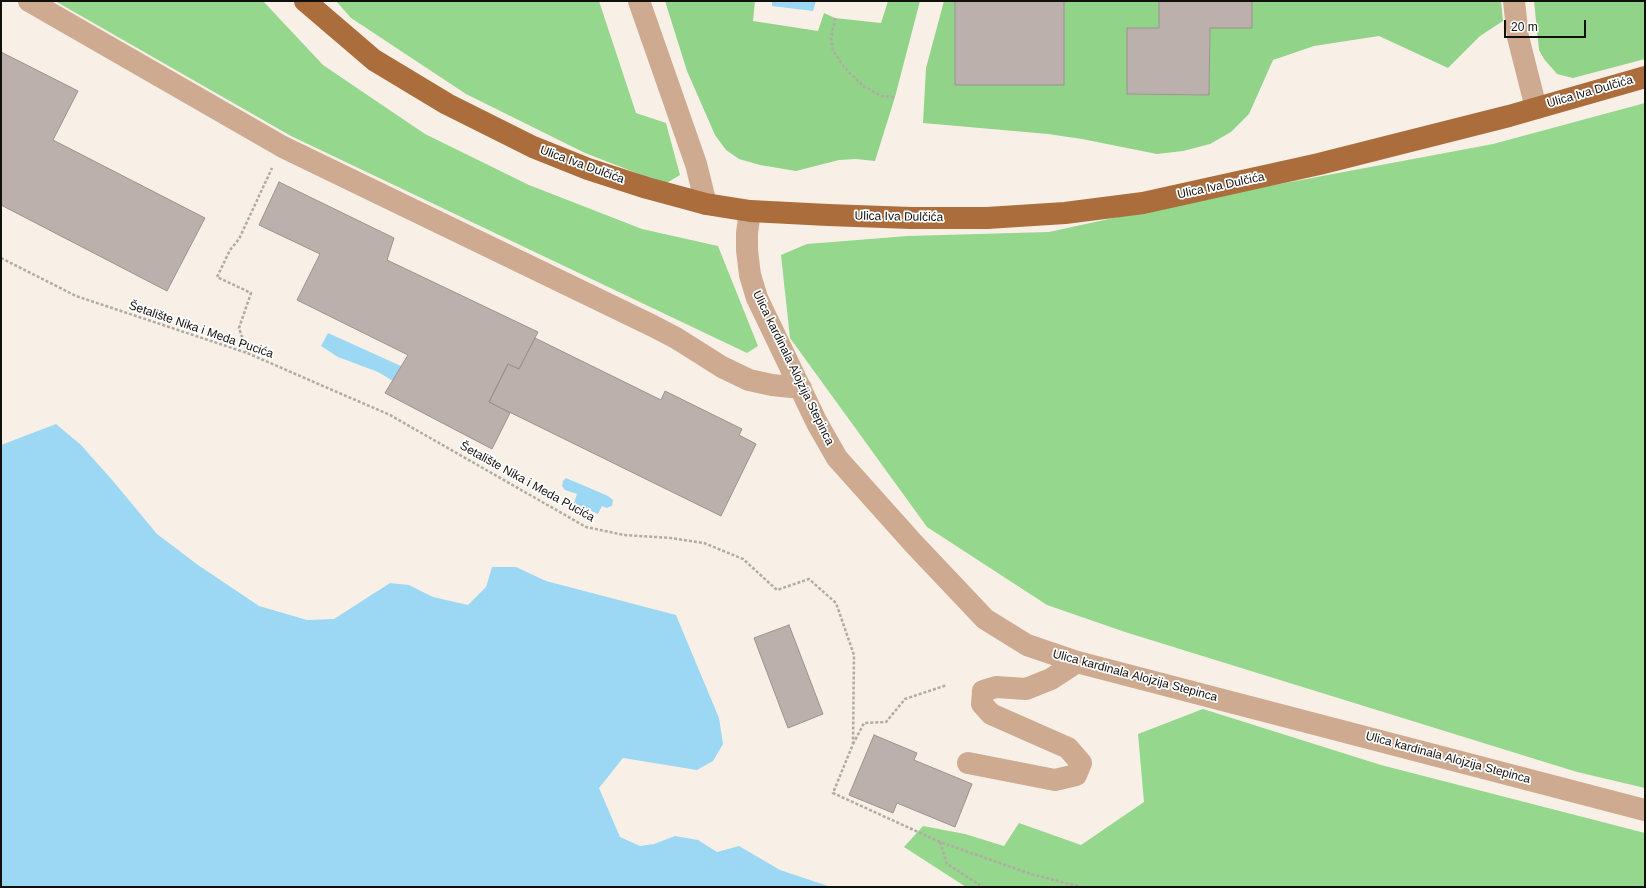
<!DOCTYPE html>
<meta charset="utf-8">
<style>
body{margin:0}
#map{position:relative;width:1646px;height:888px;overflow:hidden;background:#f8f0e7;font-family:Arial,sans-serif}
canvas{display:block}
.frame{position:absolute;inset:0;border:2px solid #12100d;pointer-events:none}
.scale{position:absolute;left:1504px;top:20px;width:82px;height:18px;box-sizing:border-box;border:2px solid #12100d;border-top:0;padding-left:5px;font-size:12px;line-height:14px;white-space:nowrap;color:#12100d;-webkit-text-stroke:3px #fff;paint-order:stroke}
</style>
<div id="map">
<canvas width="1646" height="888"></canvas>
<div class="frame"></div>
<div class="scale">20 m</div>
</div>
<script>
const ctx = document.querySelector('canvas').getContext('2d');
ctx.lineJoin = 'round';
function fill(path, color) {
  ctx.fillStyle = color;
  ctx.fill(path, 'evenodd');
}
function poly(rows) {
  const path = new Path2D();
  for (const r of rows) {
    path.moveTo(r[0], r[1]);
    for (let i = 2; i < r.length; i += 2) path.lineTo(r[i], r[i + 1]);
  }
  return path;
}
function trace(path, color, width, dash) {
  ctx.strokeStyle = color;
  ctx.lineWidth = width;
  ctx.lineCap = dash ? 'butt' : 'round';
  ctx.setLineDash(dash || []);
  ctx.stroke(path);
}
function label(font, color, halo, rows, align = 'center') {
  ctx.font = font + ' Arial,sans-serif';
  ctx.lineWidth = 3.5;
  ctx.setLineDash([]);
  ctx.textBaseline = 'middle';
  ctx.strokeStyle = halo;
  ctx.fillStyle = color;
  for (const [text, x, y, turn = 0] of rows) {
    ctx.save();
    ctx.translate(x, y);
    ctx.rotate((+turn || 0) * Math.PI / 180);
    ctx.textAlign = isNaN(turn) ? turn : align;
    if (halo) ctx.strokeText(text, 0, 0);
    ctx.fillText(text, 0, 0);
    ctx.restore();
  }
}
fill(poly([
 [665,1,755,1,753,21,818,31,824,13,835,18,881,23,888,1,920,1,895,97,875,161,856,159,839,160,796,171,760,165,739,159,726,150,715,135,687,71],
 [944,1,1159,1,1159,28,1127,29,1127,94,1209,95,1210,28,1252,28,1252,1,1501,1,1503,21,1480,36,1448,68,1379,36,1314,46,1273,60,1249,114,1231,132,1210,144,1183,151,1157,154,1082,139,1048,134,923,123,926,68],
 [1534,1,1645,1,1645,59,1573,78,1557,74,1544,59,1539,50]
]), '#91d389');
fill(poly([
 [55,1,263,1,323,65,425,134,529,185,642,229,718,246,758,346,747,353,291,136],
 [336,1,599,1,636,113,666,123,680,175,665,184,585,153,466,94,351,18],
 [1645,103,1645,788,1577,772,1125,632,1047,605,927,527,790,338,781,255,807,244,908,236,1049,232,1205,198,1493,144],
 [1203,709,1381,765,1645,833,1645,887,966,887,904,847,923,826,965,834,1004,846,1019,823,1081,845,1144,802,1138,734]
]), '#94d78d');
fill(poly([
 [772,1,816,1,813,11,772,6],
 [328,333,401,366,393,381,378,372,338,357,321,346],
 [56,424,81,445,113,481,157,534,198,565,259,606,307,620,334,619,390,583,409,585,433,597,468,605,486,587,492,567,516,567,546,581,676,615,719,718,723,744,713,761,697,770,623,758,599,788,620,837,640,846,654,844,675,836,698,840,717,852,739,846,780,870,831,887,1,887,1,445],
 [566,478,608,496,613,500,612,506,606,508,602,506,598,514,574,503,577,494,565,490,562,486,563,481]
]), '#9cd7f4');
const building = poly([
 [955,1,1064,1,1064,85,955,85,955,1],
 [1159,1,1252,1,1252,28,1210,28,1209,95,1127,94,1127,28,1159,28,1159,1],
 [1,52,78,91,53,140,205,218,167,291,1,205,1,52],
 [279,182,394,238,387,260,538,332,519,369,508,364,489,402,510,413,492,449,385,393,408,355,297,300,320,254,259,225,279,182],
 [535,338,661,400,665,391,742,429,739,435,756,444,721,516,489,402,508,364,519,369,535,338],
 [789,625,823,714,788,728,754,638,789,625],
 [874,735,917,753,914,760,972,784,955,827,897,803,893,813,849,795,874,735]
]);
fill(building, '#bcb0ad');
trace(building, '#9d918e', 1);
trace(poly([
 [835,18,831,38,833,50,844,67,863,86,882,96,895,97],
 [1,258,76,296,247,353,390,415,586,527,624,535,671,538,704,543,743,559,777,590,809,579,836,603,854,655,853,744,833,793,940,842,1031,874,1081,887],
 [247,352,239,328,251,293,217,277,230,250,239,239,272,168],
 [853,744,864,723,886,722,905,699,947,685],
 [940,842,947,864,980,885]
]), '#b1aba3', 2.5, [3, 2]);
trace(poly([
 [29,1,283,147,653,326,676,338,722,367,749,380,772,385,801,388],
 [639,1,696,164,706,204],
 [1514,1,1518,37,1536,108],
 [750,211,747,233,747,250,750,275,757,298,817,423,837,458,914,544,985,619,1027,645,1077,662,1645,810],
 [968,763,1055,780,1076,775,1081,763,1068,748,991,714,982,704,983,691,996,687,1026,689,1051,679,1077,662]
]), '#ceaa91', 22);
trace(poly([
 [305,1,374,60,447,104,533,147,588,169,647,188,706,204,750,211,828,215,911,218,987,218,1065,213,1143,203,1319,164,1509,116,1645,77]
]), '#ac6d3c', 22);
label('12px', '#12100d', '#fff', [
 ["Ulica Iva Dulčića",1590,92,-16],
 ["Ulica Iva Dulčića",582,165,20],
 ["Ulica Iva Dulčića",1221,186,-12],
 ["Ulica Iva Dulčića",899,217,1],
 ["Šetalište Nika i Meda Pucića",201,330,19],
 ["Ulica kardinala Alojzija Stepinca",793,368,64],
 ["Šetalište Nika i Meda Pucića",527,482,29],
 ["Ulica kardinala Alojzija Stepinca",1135,676,15],
 ["Ulica kardinala Alojzija Stepinca",1448,758,15]
]);
</script>
